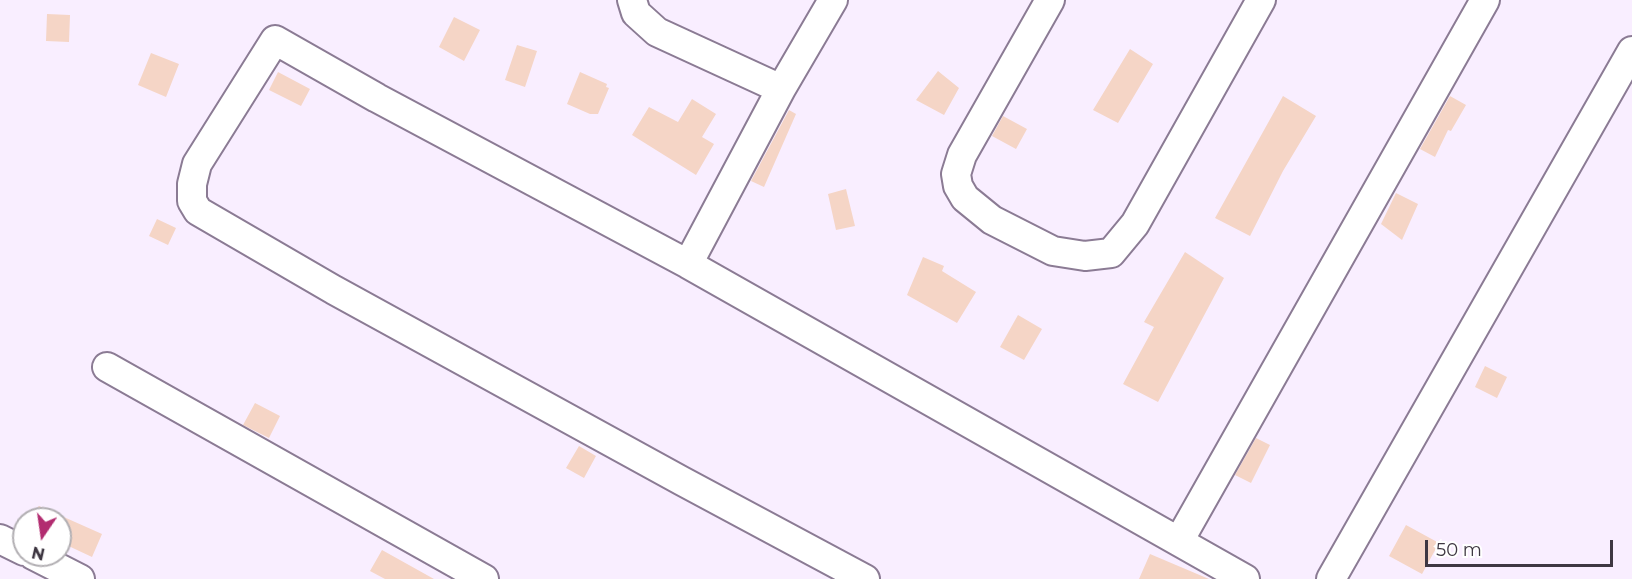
<!DOCTYPE html>
<style>
body{margin:0}
#map{position:relative;width:1632px;height:579px;overflow:hidden;background:#f9eeff;font-family:Montserrat,sans-serif}
canvas{display:block}
.north{position:absolute;left:12px;top:507px;width:60px;height:60px;box-sizing:border-box;background:#fff;border:2px solid #b2afb3;border-radius:50%;rotate:193deg;font-size:16px;font-weight:700;line-height:24px;text-align:center;color:#3e3742}
.north::after{content:'';display:block;margin:auto;width:21px;height:27px;background:#b22c70;clip-path:polygon(50% 0,100% 100%,50% 72%,0 100%)}
.scale{position:absolute;left:1425px;top:540px;width:188px;height:27px;box-sizing:border-box;border:3px solid #3e3742;border-top:0;padding-left:8px;font-size:18px;line-height:21px;white-space:nowrap;color:#3e3742;-webkit-text-stroke:4px #fff;paint-order:stroke}
</style>
<div id="map">
<canvas width="1632" height="579"></canvas>
<div class="north">N</div>
<div class="scale">50 m</div>
</div>
<script>
const ctx = document.querySelector('canvas').getContext('2d');
ctx.lineJoin = 'round';
function fill(path, color) {
  ctx.fillStyle = color;
  ctx.fill(path, 'evenodd');
}
function poly(rows) {
  const path = new Path2D();
  for (const r of rows) {
    path.moveTo(r[0], r[1]);
    for (let i = 2; i < r.length; i += 2) path.lineTo(r[i], r[i + 1]);
  }
  return path;
}
function trace(path, color, width, dash) {
  ctx.strokeStyle = color;
  ctx.lineWidth = width;
  ctx.lineCap = dash ? 'butt' : 'round';
  ctx.setLineDash(dash || []);
  ctx.stroke(path);
}
fill(poly([
 [47,14,70,15,69,42,46,41],
 [454,17,480,30,464,61,439,47],
 [517,45,537,51,525,87,505,80],
 [1130,49,1153,64,1118,123,1093,110],
 [151,53,179,64,166,97,138,85],
 [938,71,959,88,944,115,916,100],
 [278,72,310,89,301,106,269,90],
 [580,72,607,84,606,87,609,88,598,114,590,114,567,104],
 [1283,96,1316,116,1283,171,1250,236,1215,218],
 [1450,96,1466,105,1451,131,1448,130,1435,157,1420,149],
 [692,99,716,114,702,137,714,144,696,175,632,135,649,107,678,122],
 [789,110,796,114,764,187,751,181],
 [1003,116,1027,129,1016,149,992,136],
 [846,189,855,226,836,230,828,194],
 [1396,193,1418,204,1402,240,1381,224],
 [157,219,176,228,168,245,149,236],
 [1185,252,1224,278,1158,402,1123,384,1154,327,1144,322],
 [923,257,944,266,942,271,976,292,957,323,907,295],
 [1018,315,1042,329,1024,360,1000,347],
 [1485,366,1507,377,1497,398,1475,387],
 [255,403,280,416,269,438,243,425],
 [1256,438,1270,445,1251,483,1235,475],
 [579,446,596,456,584,478,566,468],
 [39,506,102,534,92,557,60,542,60,519,26,519],
 [1406,525,1439,543,1422,574,1389,556],
 [382,550,434,579,385,579,370,571],
 [1150,554,1209,579,1139,579]
]), '#f5d5c6');
const street = poly([
 [632,0,636,13,657,32,781,89],
 [1050,0,962,155,956,174,958,186,965,198,992,220,1053,251,1085,256,1111,253,1135,224,1261,0],
 [688,264,781,89,833,0],
 [107,367,484,579],
 [0,539,24,551],
 [1179,541,1485,0],
 [33,555,80,579],
 [865,579,682,481,334,290,198,211,192,201,192,184,197,164,275,40,377,98,688,264,1245,579],
 [1331,579,1632,51]
]);
trace(street, '#8b7b94', 32);
trace(street, '#fff', 28);
</script>
